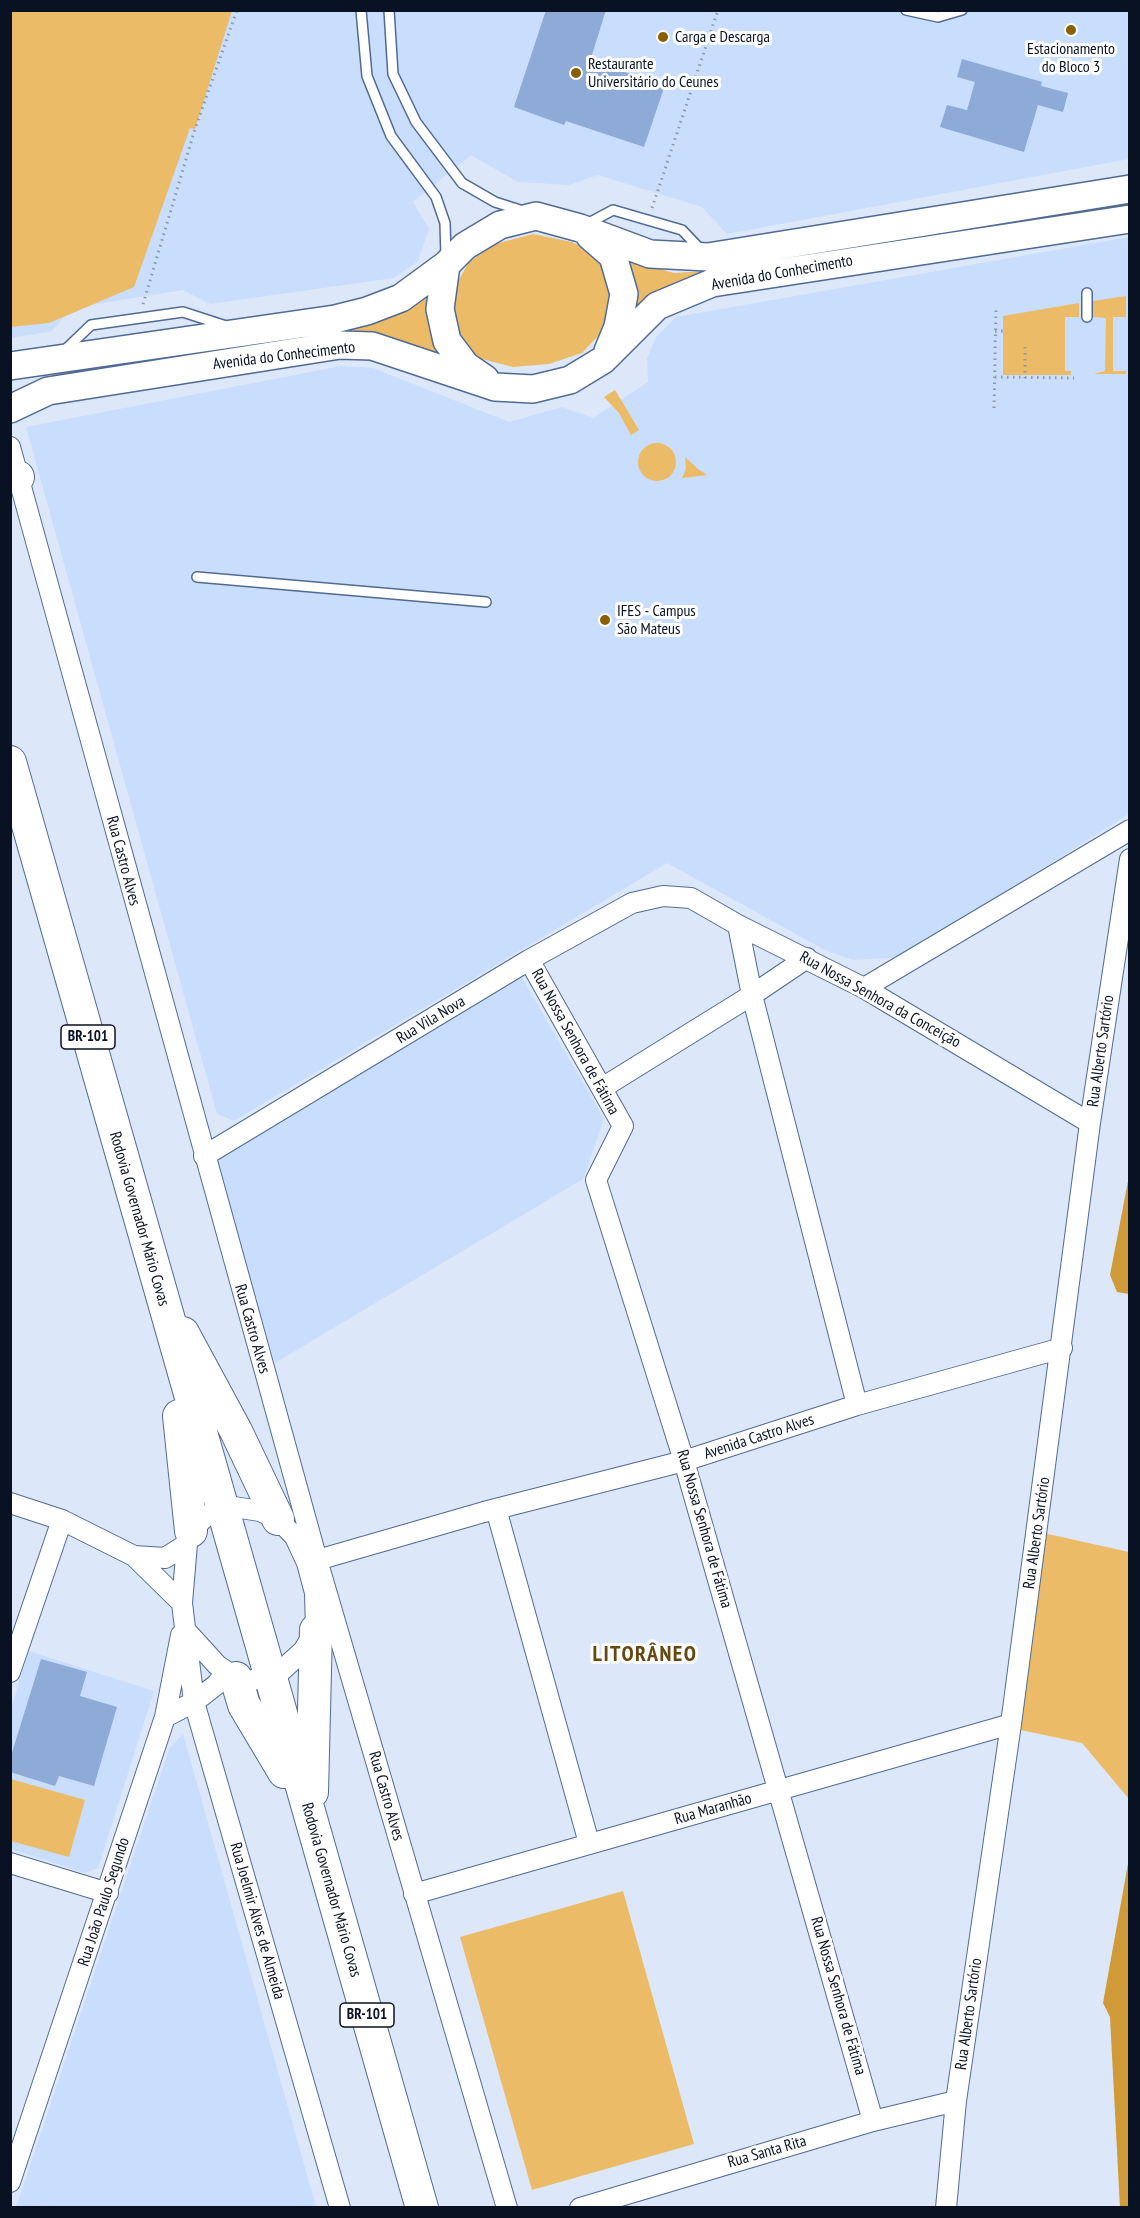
<!DOCTYPE html>
<meta charset="utf-8">
<style>
body{margin:0}
#map{position:relative;width:1140px;height:2218px;overflow:hidden;background:#dce8fa;font-family:"PT Sans Narrow",sans-serif}
canvas{display:block}
.frame{position:absolute;inset:0;border:12px solid #091222;pointer-events:none}
</style>
<div id="map">
<canvas width="1140" height="2218"></canvas>
<div class="frame"></div>
</div>
<script>
const ctx = document.querySelector('canvas').getContext('2d');
ctx.lineJoin = 'round';
function fill(path, color) {
  ctx.fillStyle = color;
  ctx.fill(path, 'evenodd');
}
function poly(rows) {
  const path = new Path2D();
  for (const r of rows) {
    if (r.length === 3) {
      path.moveTo(r[0] + r[2], r[1]);
      path.arc(r[0], r[1], r[2], 0, 2 * Math.PI);
      continue;
    }
    path.moveTo(r[0], r[1]);
    for (let i = 2; i < r.length; i += 2) path.lineTo(r[i], r[i + 1]);
  }
  return path;
}
function trace(path, color, width, dash) {
  ctx.strokeStyle = color;
  ctx.lineWidth = width;
  ctx.lineCap = dash ? 'butt' : 'round';
  ctx.setLineDash(dash || []);
  ctx.stroke(path);
}
function label(font, color, halo, rows, align = 'center') {
  ctx.font = font + ' "PT Sans Narrow",sans-serif';
  ctx.lineWidth = 6;
  ctx.setLineDash([]);
  ctx.textBaseline = 'middle';
  ctx.strokeStyle = halo;
  ctx.fillStyle = color;
  for (const [text, x, y, turn = 0] of rows) {
    ctx.save();
    ctx.translate(x, y);
    ctx.rotate((+turn || 0) * Math.PI / 180);
    ctx.textAlign = isNaN(turn) ? turn : align;
    if (halo) ctx.strokeText(text, 0, 0);
    ctx.fillText(text, 0, 0);
    ctx.restore();
  }
}
fill(poly([
 [11,11,1129,11,1129,159,727,234,702,207,598,175,569,185,518,182,471,155,413,202,429,229,418,261,394,278,210,304,183,290,72,308,52,331,11,338],
 [1129,237,1129,814,901,957,853,960,825,950,667,863,234,1121,217,1114,26,427,341,366,373,368,509,422,562,407,593,418,648,382,647,359,656,337,676,317],
 [521,976,604,1119,583,1179,275,1363,214,1162],
 [29,1651,154,1691,98,1868,85,1873,11,1849,11,1709],
 [183,1734,316,2207,16,2207,170,1747]
]), '#c9ddfc');
fill(poly([
 [10,11,232,11,195,129,190,128,134,287,49,323,11,327],
 [533,234,572,242,599,256,609,281,610,308,600,334,582,353,549,364,513,367,482,359,461,344,452,316,457,283,469,262,495,244],
 [620,252,642,264,674,273,739,269,629,322],
 [430,292,455,363,333,334,376,322],
 [1126,296,1126,317,1113,317,1113,371,1126,371,1126,374,1094,374,1105,371,1106,318,1093,317,1093,301],
 [1079,303,1079,317,1065,317,1065,371,1071,371,1071,375,1003,375,1003,316],
 [615,390,639,430,631,435,619,413,604,397],
 [657,462,19],
 [685,457,698,469,707,475,682,478,686,469],
 [1030,1530,1129,1552,1129,1799,1082,1743,1007,1727],
 [11,1779,85,1800,69,1857,11,1841],
 [623,1891,694,2144,532,2190,460,1937]
]), '#ebbb68');
fill(poly([
 [1129,1176,1129,1294,1117,1292,1110,1275],
 [1129,1858,1130,2207,1120,2208,1110,2017,1103,2003]
]), '#cf9a37');
fill(poly([
 [546,10,606,10,590,61,665,85,644,147,566,121,564,125,514,107],
 [962,59,1042,82,1041,86,1068,93,1063,112,1038,105,1024,152,940,127,947,105,967,110,975,82,957,77],
 [41,1659,87,1672,80,1696,117,1707,94,1786,59,1776,55,1786,10,1772,10,1759]
]), '#8eaad6');
const service = poly([
 [361,10,367,76,391,136,436,197,445,223,446,257],
 [389,10,393,74,416,122,462,183,495,202,523,211],
 [906,10,938,17,962,10],
 [585,225,613,210,682,230,702,251],
 [1087,293,1087,317],
 [64,351,91,325,183,312,226,326],
 [197,577,486,602]
]);
const minor = poly([
 [10,447,317,1560,507,2208],
 [738,925,752,995,857,1405],
 [529,960,623,1126,596,1180,684,1461,873,2121],
 [864,988,1130,830],
 [602,1088,752,995,807,958],
 [204,1156,529,960,632,903,663,896,691,898,738,925,864,988,1090,1123],
 [10,1503,62,1520,134,1556,182,1603],
 [496,1509,589,1843],
 [134,1556,165,1558,187,1544],
 [307,1563,484,1512,684,1461,857,1405,1062,1348],
 [187,1632,217,1665,236,1678,250,1681,281,1671,303,1651,316,1630,315,1593,307,1563,295,1537,278,1519,260,1511,234,1507,221,1507,204,1518,191,1531,187,1544,182,1603,194,1702,340,2208],
 [10,1672,62,1520],
 [165,1717,194,1702,217,1684,226,1671],
 [10,1863,108,1893],
 [414,1894,1011,1724],
 [10,2182,165,1717,181,1635],
 [580,2208,873,2121,956,2101],
 [946,2208,956,2101,1011,1724,1090,1123,1130,859]
]);
const secondary = poly([
 [590,236,613,256,624,294,618,327,608,351],
 [446,265,440,309,447,341,466,366,485,379],
 [10,366,335,319,367,311,401,298,446,265,465,246,500,225,536,216,580,228,650,254,708,257,1130,189],
 [10,409,48,391,340,345,372,346,495,387,533,389,570,380,603,360,657,306,712,283,1130,219]
]);
const trunk = poly([
 [10,476,18,477],
 [10,762,422,2208],
 [183,1333,236,1431,278,1519],
 [179,1416,191,1531],
 [236,1678,244,1705,284,1772],
 [312,1792,316,1630]
]);
trace(service, '#516a93', 12);
trace(minor, '#516a93', 22);
trace(secondary, '#516a93', 30);
trace(trunk, '#516a93', 34);
trace(poly([
 [652,208,718,10],
 [143,304,195,129,237,10],
 [995,331,1006,331],
 [1025,347,1025,378],
 [995,377,1074,378],
 [994,408,996,309]
]), '#8e98aa', 3, [1.5, 4.5]);
trace(service, '#fff', 9);
trace(minor, '#fff', 20);
trace(secondary, '#fff', 27);
trace(trunk, '#fff', 32);
for (const [x, y, r, color] of [
 [1071,30,6,"#896000"],
 [663,37,6,"#896000"],
 [576,73,6,"#896000"],
 [605,620,6,"#896000"]
]) {
  const dot = new Path2D();
  dot.arc(x, y, r, 0, 2 * Math.PI);
  ctx.fillStyle = color;
  ctx.fill(dot);
  trace(dot, '#fff', 2);
}
for (const [x, y, w] of [
 [88,1037,54],
 [367,2015,54]
]) {
  const box = new Path2D();
  box.roundRect(x - w / 2, y - 12, w, 24, 4.5);
  ctx.fillStyle = '#fff';
  ctx.fill(box);
  trace(box, '#091222', 1.5);
}
label('bold 15px', '#091222', null, [
 ["BR-101",88,1037],
 ["BR-101",367,2015]
]);
label('16px', '#091222', '#fff', [
 ["Carga e Descarga",675,37],
 ["Estacionamento",1071,49,"center"],
 ["do Bloco 3",1071,67,"center"],
 ["Restaurante",588,64],
 ["Universitário do Ceunes",588,82],
 ["IFES - Campus",617,611],
 ["São Mateus",617,629]
], 'left');
label('16px', '#091222', '#fff', [
 ["Avenida do Conhecimento",782,273,-10],
 ["Avenida do Conhecimento",284,356,-7],
 ["Rua Castro Alves",123,861,75],
 ["Rua Nossa Senhora da Conceição",880,1000,29],
 ["Rua Vila Nova",431,1020,-31],
 ["Rua Nossa Senhora de Fátima",575,1042,61],
 ["Rua Alberto Sartório",1101,1051,-82],
 ["Rodovia Governador Mário Covas",139,1219,74],
 ["Rua Castro Alves",252,1329,74],
 ["Avenida Castro Alves",759,1437,-18],
 ["Rua Nossa Senhora de Fátima",704,1529,74],
 ["Rua Alberto Sartório",1037,1533,-82],
 ["Rua Castro Alves",386,1796,74],
 ["Rua Maranhão",713,1809,-16],
 ["Rodovia Governador Mário Covas",331,1890,74],
 ["Rua João Paulo Segundo",104,1902,-72],
 ["Rua Joelmir Alves de Almeida",257,1921,74],
 ["Rua Nossa Senhora de Fátima",838,1996,74],
 ["Rua Alberto Sartório",969,2014,-82],
 ["Rua Santa Rita",767,2152,-16]
]);
ctx.letterSpacing = '1.5px';
label('bold 22px', '#664911', '#fff', [
 ["LITORÂNEO",645,1655]
]);
ctx.letterSpacing = '0px';
</script>
